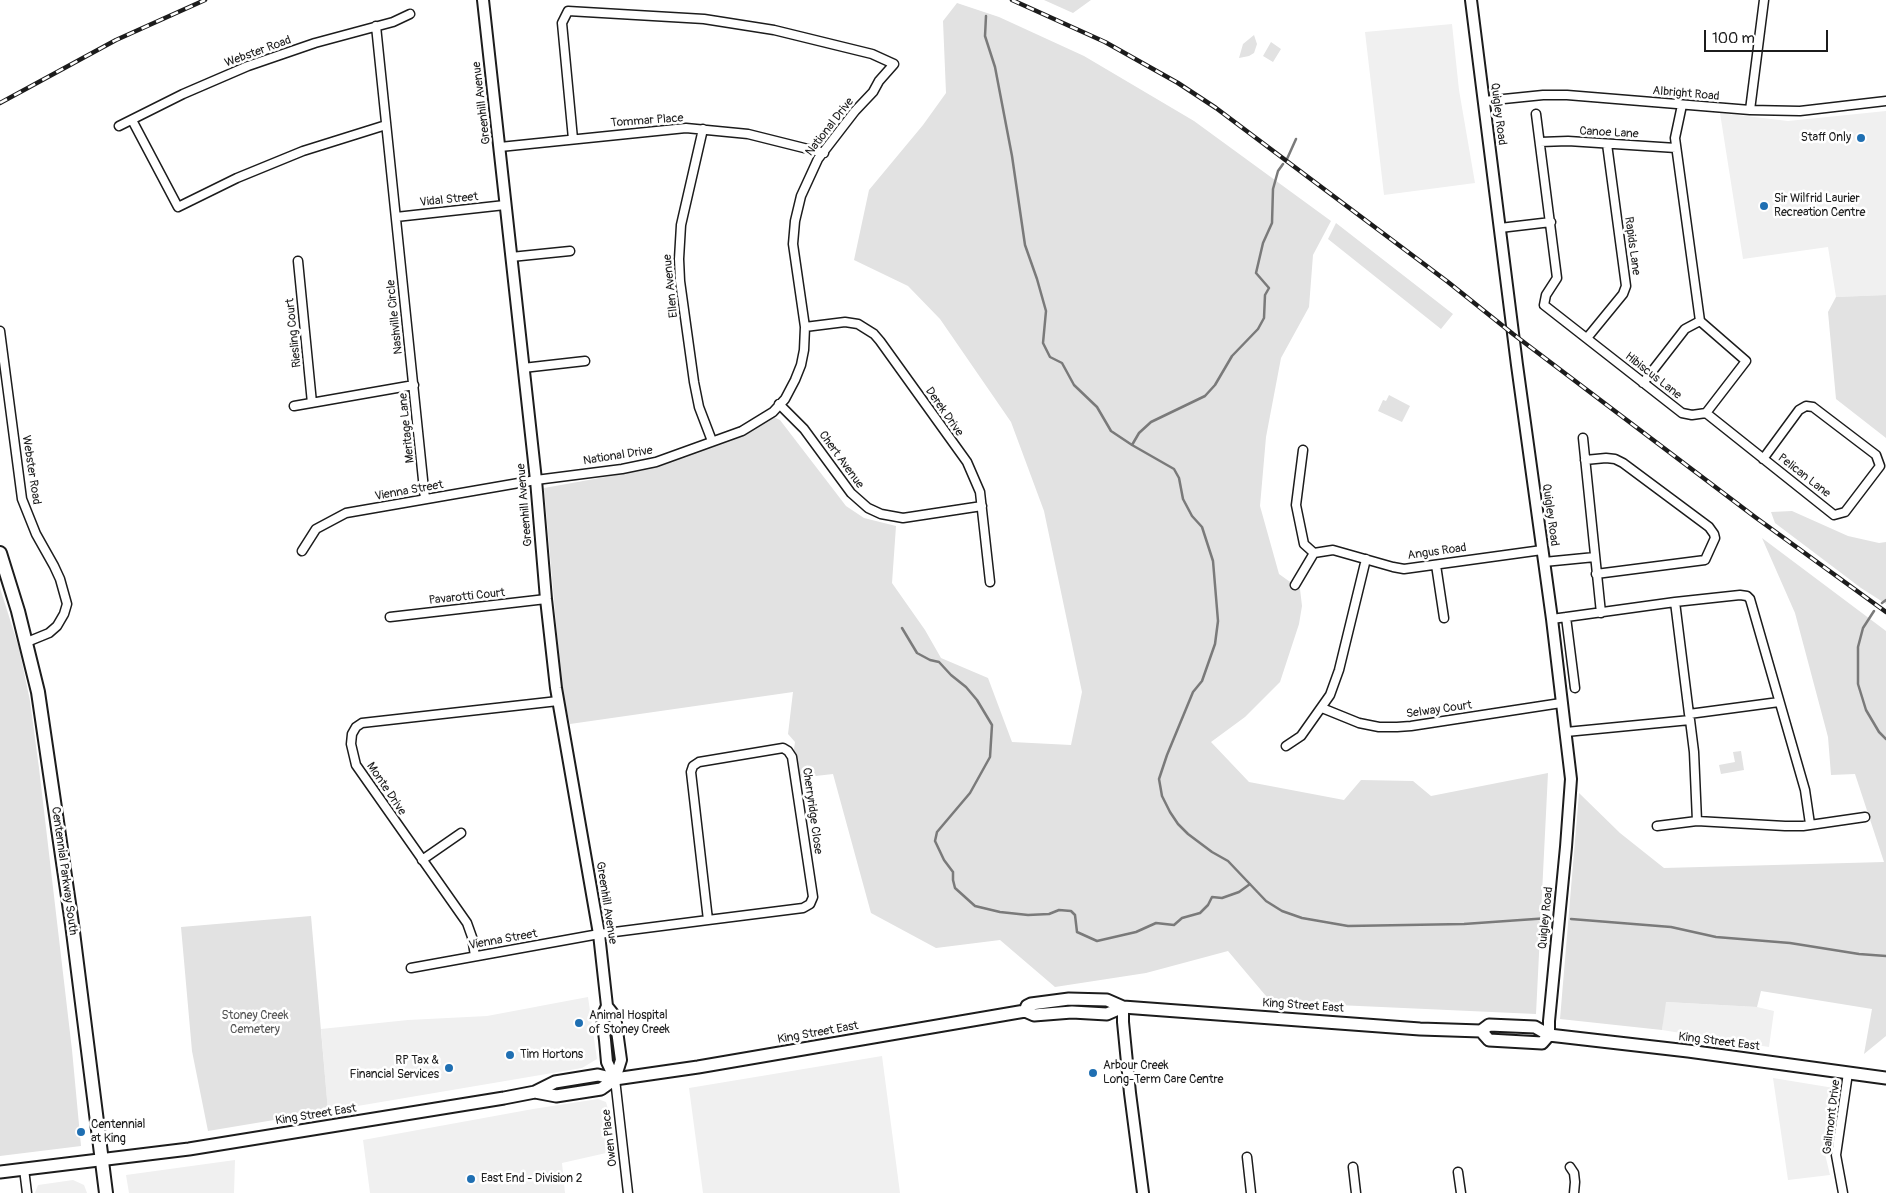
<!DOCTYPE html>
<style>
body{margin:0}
#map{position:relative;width:1886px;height:1193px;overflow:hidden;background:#fff;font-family:Pangolin,sans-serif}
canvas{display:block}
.scale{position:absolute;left:1704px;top:30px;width:124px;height:22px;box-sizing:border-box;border:2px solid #1c1c1c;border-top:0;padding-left:6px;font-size:15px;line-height:18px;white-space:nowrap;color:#1c1c1c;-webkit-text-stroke:4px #fff;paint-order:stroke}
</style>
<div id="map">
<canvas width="1886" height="1193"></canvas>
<div class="scale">100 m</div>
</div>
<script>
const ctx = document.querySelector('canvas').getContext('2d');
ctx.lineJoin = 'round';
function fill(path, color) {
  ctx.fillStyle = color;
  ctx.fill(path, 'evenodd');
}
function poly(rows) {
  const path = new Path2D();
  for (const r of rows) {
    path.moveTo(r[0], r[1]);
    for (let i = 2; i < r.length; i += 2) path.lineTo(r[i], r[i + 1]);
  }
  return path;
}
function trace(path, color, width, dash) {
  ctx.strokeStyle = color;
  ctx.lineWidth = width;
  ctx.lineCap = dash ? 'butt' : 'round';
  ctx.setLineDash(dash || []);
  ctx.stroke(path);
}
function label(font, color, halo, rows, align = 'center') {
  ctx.font = font + ' Pangolin,sans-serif';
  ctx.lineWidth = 5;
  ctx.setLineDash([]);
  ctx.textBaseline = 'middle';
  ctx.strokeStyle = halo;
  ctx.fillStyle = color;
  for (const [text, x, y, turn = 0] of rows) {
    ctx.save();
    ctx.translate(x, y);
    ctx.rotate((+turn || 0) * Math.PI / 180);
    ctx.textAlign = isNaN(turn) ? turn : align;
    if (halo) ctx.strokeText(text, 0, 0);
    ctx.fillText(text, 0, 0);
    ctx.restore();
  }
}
fill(poly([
 [1452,24,1459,90,1475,183,1384,195,1365,32],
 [1886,111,1886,295,1836,297,1828,247,1743,259,1720,113,1788,121],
 [588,997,597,1059,582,1068,328,1111,321,1029,408,1020,487,1016],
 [1665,1002,1757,1007,1774,1011,1769,1047,1662,1030],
 [882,1056,900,1193,703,1193,689,1088],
 [1773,1078,1834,1088,1825,1154,1830,1175,1788,1180],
 [598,1099,606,1102,608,1109,615,1151,562,1163,565,1193,370,1193,363,1140,533,1109],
 [235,1160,234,1193,129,1193,126,1175],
 [73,1180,84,1185,87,1193,35,1193,38,1185]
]), '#f0f0f0');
fill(poly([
 [1044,0,1091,0,1073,13],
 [957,3,999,17,1084,56,1194,121,1331,221,1313,255,1309,307,1281,358,1266,437,1260,506,1279,574,1300,589,1302,606,1299,624,1280,682,1245,717,1211,742,1249,782,1344,800,1361,780,1413,781,1431,796,1548,773,1536,1014,1271,1002,1228,951,1146,973,1055,987,1000,940,936,948,871,913,833,774,798,778,793,757,795,742,788,734,793,692,570,724,562,691,544,488,650,469,752,428,769,415,780,420,846,506,864,518,896,526,892,583,925,630,941,658,988,678,1012,742,1071,745,1082,692,1044,511,1011,422,940,319,908,286,854,260,869,190,923,125,946,93,943,21],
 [1254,35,1257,44,1254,53,1249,56,1239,58,1243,44],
 [1271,42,1281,49,1273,62,1263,56],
 [1336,223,1453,314,1441,329,1328,239],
 [1886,295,1886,438,1836,399,1828,312,1836,297],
 [1389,395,1410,406,1402,422,1378,411,1383,400,1386,401],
 [1792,511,1848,536,1879,543,1886,542,1886,604,1861,588,1775,523,1771,512],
 [1762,538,1886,631,1886,1036,1864,1054,1872,1009,1761,991,1757,1007,1666,1002,1662,1030,1560,1019,1579,793,1620,833,1664,868,1884,862,1855,774,1831,775,1828,737,1795,613],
 [0,588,19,648,30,701,39,768,72,1050,81,1146,0,1156],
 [1741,751,1744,770,1721,774,1719,765,1735,762,1733,752],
 [311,916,328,1111,208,1131,192,1051,181,927]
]), '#e2e2e2');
trace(poly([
 [986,16,985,36,995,67,1012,156,1025,245,1037,279,1046,311,1043,343,1050,357,1062,363,1074,385,1097,407,1111,431,1132,445,1174,469,1179,478,1183,499,1192,516,1202,527,1213,561,1218,621,1215,644,1202,681,1193,692,1167,755,1159,779,1162,796,1170,812,1178,824,1188,834,1212,852,1228,861,1266,901,1282,911,1302,918,1348,926,1464,924,1549,918],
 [1287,159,1296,139],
 [1132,445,1139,433,1151,422,1205,396,1215,385,1232,356,1258,329,1264,318,1265,295,1269,288,1256,273,1263,243,1272,223,1273,189,1278,171,1283,164],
 [1882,603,1886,600],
 [1874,611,1863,628,1858,647,1858,684,1866,710,1879,732,1886,739],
 [902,628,917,653,930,660,939,662,951,675,966,687,977,700,992,725,990,757,970,793,937,832,935,841,944,860,953,872,953,880,955,888,975,906,1000,912,1028,915,1049,914,1059,910,1071,911,1075,915,1077,932,1097,941,1136,932,1156,923,1174,925,1182,918,1200,913,1208,905,1212,897,1222,898,1239,892,1250,884],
 [1571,919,1671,927,1716,937,1790,943,1859,954,1886,956]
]), '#7a7a7a', 2.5);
const minor = poly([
 [376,26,425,499],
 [1484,101,1543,95,1567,95,1750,110,1800,111,1886,101],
 [1750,110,1764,0],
 [1536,114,1557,278,1546,295,1544,305,1682,413,1692,415,1706,413,1746,361,1700,321,1675,138,1682,105],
 [132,120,178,207,237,178,303,151,386,125],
 [119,126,183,94,248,66,315,43,393,22,410,14],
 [703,129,681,225,679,259,680,281,694,382,699,407,712,441],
 [1540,142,1568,141,1676,148],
 [500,147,686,128,748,134,824,153],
 [396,217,505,205],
 [1500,228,1551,222],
 [511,257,570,251],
 [298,261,312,403],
 [805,327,845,322,858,324,874,334,880,341,967,462,980,492,990,582],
 [0,331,22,499,36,534,54,566,60,579,67,604,64,614,57,626,49,633,27,642],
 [1587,338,1623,294,1626,286,1607,144],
 [523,368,585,361],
 [1643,383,1685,329,1700,321],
 [779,404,804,429,851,493,868,508,881,514,903,518,982,506],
 [294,406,414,385],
 [1706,413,1834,515,1845,512,1880,466,1876,455,1813,407,1806,406,1799,410,1763,459],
 [1583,438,1601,613],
 [1303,450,1296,505,1304,544,1314,553],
 [1585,460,1606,458,1615,459,1623,463,1709,527,1714,534,1715,538,1705,560,1596,574],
 [302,551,316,529,346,513,536,480,622,469,656,462,742,431,773,412,785,399,795,380,801,365,804,350,805,327,793,244,795,221,801,196,818,159,855,111,873,92,879,81,894,64,872,54,774,30,704,19,568,11,562,23,573,139],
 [1314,553,1333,550,1393,567,1404,569,1542,550],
 [1544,562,1595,557],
 [1436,565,1444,618],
 [1295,585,1314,553],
 [1675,602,1689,714,1779,702],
 [390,617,546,599],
 [1566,617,1575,688],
 [1552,619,1675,602,1740,595,1747,596,1750,599,1805,790,1810,824],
 [1322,708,1359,723,1379,727,1397,727,1411,726,1561,703],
 [1566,732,1690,720,1694,752,1697,821],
 [1286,746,1301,736,1330,695,1339,670,1366,559],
 [1657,826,1697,821,1785,826,1803,826,1865,817],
 [422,860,461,833],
 [475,956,472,937,467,923,356,765,351,744,352,734,356,727,362,723,558,701],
 [411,968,599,934,708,920,803,908,810,904,813,897,792,757,788,751,783,748,699,762,693,766,691,772,708,920],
 [615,1079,628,1193],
 [1247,1157,1251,1193],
 [1353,1167,1356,1193],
 [1570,1167,1574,1173,1575,1182,1574,1193],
 [24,1169,27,1193],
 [1458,1172,1461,1193],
 [1843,1193,1836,1155,1848,1073]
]);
const tertiary = poly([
 [483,0,536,480,546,599,556,688,599,934,607,1006,602,1017,605,1040,607,1062,615,1079],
 [1471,0,1517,365,1552,619,1571,779,1566,847,1549,1021,1549,1035],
 [607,1006,615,1016,621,1060,615,1079],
 [1123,1007,1123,1022,1130,1093,1143,1193]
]);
const secondary = poly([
 [1025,1011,1027,1006,1031,1004,1069,999,1107,1000,1123,1007,1420,1029,1481,1031,1489,1025,1535,1027,1549,1035,1688,1051,1886,1078],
 [1481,1031,1489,1040,1542,1043,1549,1035],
 [535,1092,556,1096,601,1089,615,1079],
 [0,1172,189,1149,504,1098,535,1092,555,1082,598,1075,615,1079,698,1067,1025,1011,1034,1015,1072,1012,1107,1014,1123,1007]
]);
const primary = poly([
 [0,553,18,611,38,692,72,924,106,1193]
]);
trace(minor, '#1c1c1c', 11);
trace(tertiary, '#1c1c1c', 14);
trace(secondary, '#1c1c1c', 15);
trace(primary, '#1c1c1c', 16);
trace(minor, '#fff', 8);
trace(tertiary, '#fff', 10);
trace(secondary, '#fff', 11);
trace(primary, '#fff', 12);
const rail = poly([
 [1012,0,1105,42,1178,83,1216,108,1448,282,1513,334,1755,517,1886,612],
 [0,103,116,40,205,0]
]);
trace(rail, '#1c1c1c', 4.5);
trace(rail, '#fff', 2.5, [8]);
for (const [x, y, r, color] of [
 [1861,138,5,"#1f6fb2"],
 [1764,206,5,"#1f6fb2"],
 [579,1023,5,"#1f6fb2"],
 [510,1055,5,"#1f6fb2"],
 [449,1068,5,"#1f6fb2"],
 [1093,1073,5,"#1f6fb2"],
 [81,1132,5,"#1f6fb2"],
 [471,1179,5,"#1f6fb2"]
]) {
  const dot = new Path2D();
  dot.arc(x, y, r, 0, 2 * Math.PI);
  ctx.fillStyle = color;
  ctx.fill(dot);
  trace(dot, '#fff', 2);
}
label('12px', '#1c1c1c', '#fff', [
 ["Webster Road",258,52,-20],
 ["Albright Road",1686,94,5],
 ["Greenhill Avenue",482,103,-97],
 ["Quigley Road",1498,114,83],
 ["Tommar Place",647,121,-4],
 ["National Drive",830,127,-52],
 ["Canoe Lane",1609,133,3],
 ["Vidal Street",449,200,-6],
 ["Rapids Lane",1632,246,82],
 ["Ellen Avenue",671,286,-96],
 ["Nashville Circle",395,317,-96],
 ["Riesling Court",294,333,-96],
 ["Hibiscus Lane",1653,376,38],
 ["Derek Drive",944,412,55],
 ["Meritage Lane",407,428,-96],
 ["National Drive",618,456,-9],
 ["Chert Avenue",841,460,54],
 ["Webster Road",31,470,81],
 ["Pelican Lane",1804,476,38],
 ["Vienna Street",409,491,-10],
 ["Greenhill Avenue",525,505,-95],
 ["Quigley Road",1550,515,82],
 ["Angus Road",1437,552,-8],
 ["Pavarotti Court",467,597,-6],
 ["Selway Court",1439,710,-8],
 ["Monte Drive",386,789,56],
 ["Cherryridge Close",812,811,82],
 ["Centennial Parkway South",64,871,82],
 ["Greenhill Avenue",606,903,81],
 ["Quigley Road",1546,918,-84],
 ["Vienna Street",503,940,-10],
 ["King Street East",1303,1006,4],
 ["King Street East",818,1033,-10],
 ["King Street East",1719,1042,7],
 ["King Street East",316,1115,-9],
 ["Gailmont Drive",1832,1117,-83],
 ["Owen Place",610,1138,-97]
]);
label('12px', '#1c1c1c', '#fff', [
 ["Staff Only",1851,138,"right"],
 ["Sir Wilfrid Laurier",1774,199],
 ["Recreation Centre",1774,213],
 ["Animal Hospital",589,1016],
 ["of Stoney Creek",589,1030],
 ["Tim Hortons",520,1055],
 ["RP Tax &",439,1061,"right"],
 ["Financial Services",439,1075,"right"],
 ["Arbour Creek",1103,1066],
 ["Long-Term Care Centre",1103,1080],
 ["Centennial",91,1125],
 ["at King",91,1139],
 ["East End - Division 2",481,1179]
], 'left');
label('12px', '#575757', '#fff', [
 ["Stoney Creek",255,1016],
 ["Cemetery",255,1030]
]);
</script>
